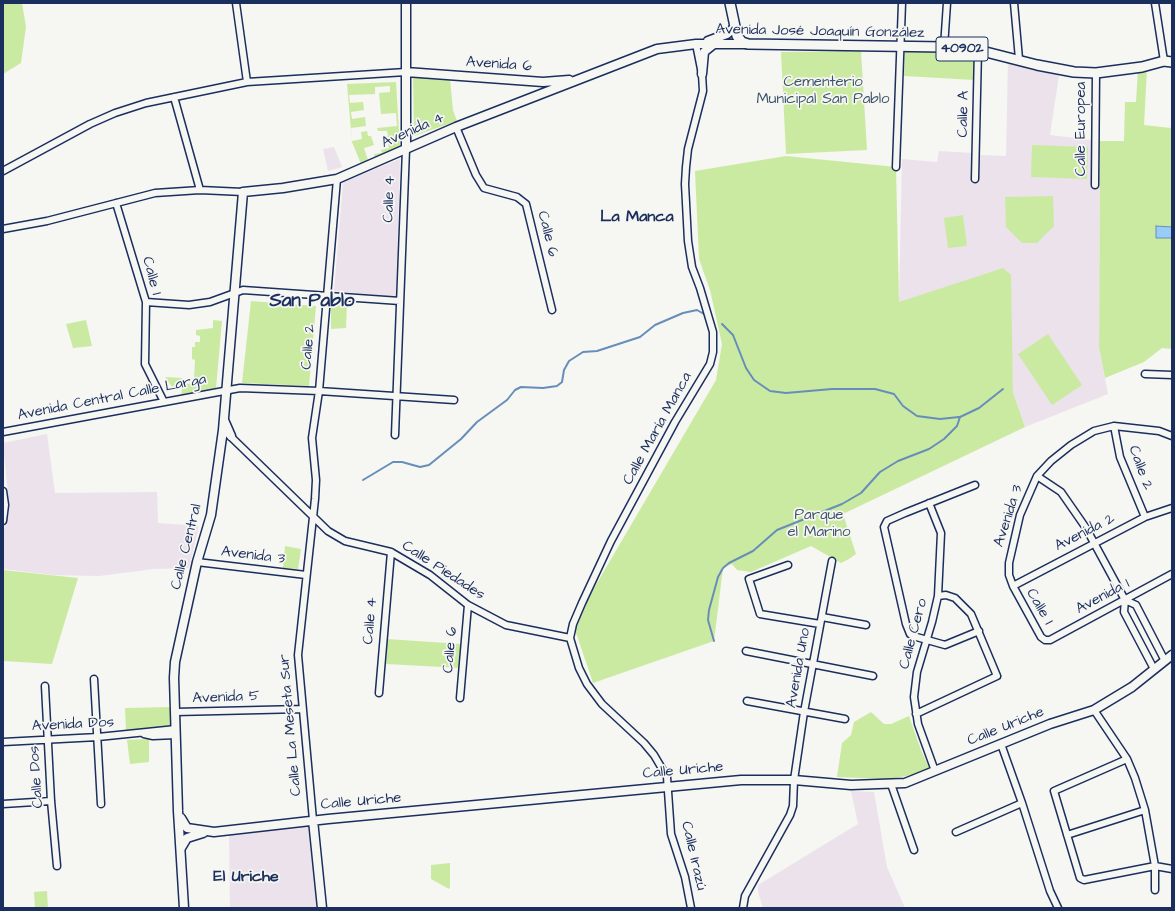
<!DOCTYPE html>
<meta charset="utf-8">
<style>
body{margin:0}
#map{position:relative;width:1175px;height:911px;overflow:hidden;background:#f6f6f2;font-family:"Architects Daughter",sans-serif}
canvas{display:block}
.frame{position:absolute;inset:0;border:4px solid #1b2f5e;pointer-events:none}
</style>
<div id="map">
<canvas width="1175" height="911"></canvas>
<div class="frame"></div>
</div>
<script>
const ctx = document.querySelector('canvas').getContext('2d');
ctx.lineJoin = 'round';
function fill(path, color) {
  ctx.fillStyle = color;
  ctx.fill(path, 'evenodd');
}
function poly(rows) {
  const path = new Path2D();
  for (const r of rows) {
    path.moveTo(r[0], r[1]);
    for (let i = 2; i < r.length; i += 2) path.lineTo(r[i], r[i + 1]);
  }
  return path;
}
function trace(path, color, width, dash) {
  ctx.strokeStyle = color;
  ctx.lineWidth = width;
  ctx.lineCap = dash ? 'butt' : 'round';
  ctx.setLineDash(dash || []);
  ctx.stroke(path);
}
function label(font, color, halo, rows, align = 'center') {
  ctx.font = font + ' "Architects Daughter",sans-serif';
  ctx.lineWidth = 3.5;
  ctx.setLineDash([]);
  ctx.textBaseline = 'middle';
  ctx.strokeStyle = halo;
  ctx.fillStyle = color;
  for (const [text, x, y, turn = 0] of rows) {
    ctx.save();
    ctx.translate(x, y);
    ctx.rotate((+turn || 0) * Math.PI / 180);
    ctx.textAlign = isNaN(turn) ? turn : align;
    if (halo) ctx.strokeText(text, 0, 0);
    ctx.fillText(text, 0, 0);
    ctx.restore();
  }
}
fill(poly([
 [1008,62,1033,70,1059,75,1050,135,1100,141,1099,348,1108,394,1025,427,1013,392,899,302,902,159,937,162,939,151,973,153,972,168,979,169,980,155,1006,156],
 [334,147,342,167,328,171,323,149],
 [400,159,396,297,334,291,343,182],
 [47,434,55,493,157,492,158,523,199,526,189,568,154,569,99,576,54,575,3,569,3,533,9,513,9,505,3,443],
 [851,791,874,792,887,867,905,908,763,908,758,892,758,885,858,824],
 [311,826,319,908,230,908,229,833]
]), '#ece2ec');
fill(poly([
 [3,3,22,3,26,27,21,63,3,74],
 [861,51,867,150,786,154,781,52],
 [905,51,974,54,974,80,904,76],
 [1147,69,1144,125,1171,128,1172,349,1162,348,1144,362,1105,378,1099,348,1100,141,1124,141,1125,102,1136,102,1138,70],
 [413,77,450,79,453,110,457,121,414,136],
 [396,82,400,147,361,164,352,142,347,84],
 [390,86,390,92,379,93,381,114,396,113,397,126,377,128,378,131,387,131,388,136,386,136,389,148,381,150,382,153,374,154,375,158,368,160,364,148,374,145,371,136,368,136,367,131,361,132,362,139,352,141,351,128,366,126,365,117,352,119,351,112,364,110,363,102,350,103,349,95,375,94,375,87],
 [1032,145,1088,147,1087,179,1031,177],
 [786,156,896,167,899,302,1003,268,1011,275,1013,392,1025,427,843,514,856,554,849,559,841,563,811,546,751,572,737,570,732,564,723,568,714,641,593,683,573,624,716,380,722,344,710,290,699,259,695,171],
 [1053,196,1054,226,1037,243,1022,243,1006,227,1005,197],
 [963,215,967,246,948,248,944,218],
 [251,301,316,306,309,386,242,383],
 [333,302,347,303,346,328,331,329,331,309],
 [86,320,92,346,73,348,66,324],
 [213,320,222,321,216,388,181,396,182,388,172,387,165,377,182,378,182,383,191,384,191,378,194,379,195,360,192,359,192,347,195,347,195,342,200,342,200,336,196,335,196,330,213,328],
 [1048,334,1082,385,1052,405,1018,354],
 [285,546,301,549,298,569,283,568],
 [3,570,78,578,52,664,3,661],
 [387,639,461,644,460,668,386,664],
 [171,707,172,724,168,728,126,731,125,708],
 [871,712,884,724,891,724,909,716,921,750,929,768,907,776,886,779,837,777,842,743,851,735,854,722],
 [149,739,149,762,130,764,127,740],
 [450,863,450,887,449,889,431,879,431,865],
 [47,891,48,908,35,908,34,892]
]), '#cbeaa1');
const water = poly([
 [1156,226,1172,227,1172,238,1156,238,1156,226]
]);
fill(water, '#99cdf7');
trace(water, '#678eba', 1);
trace(poly([
 [722,324,733,335,746,368,754,380,770,391,786,393,832,389,875,389,894,394,903,406,917,416,940,419,959,417],
 [363,480,393,462,402,462,420,467,429,465,461,439,477,422,507,400,515,390,521,387,543,388,557,386,562,382,564,370,569,361,583,352,597,351,640,337,655,325,683,313,697,310,704,314],
 [714,641,708,620,709,610,718,577,723,568,729,563,753,551,777,530,842,504,861,493,880,472,898,461,929,449,944,439,957,426,960,417,979,408,1003,389]
]), '#678eba', 2);
const street = poly([
 [236,3,247,82],
 [1014,3,1019,59],
 [1155,3,1164,61],
 [944,47,947,3],
 [174,97,200,190],
 [456,127,476,175,484,188,517,197,526,204,552,310],
 [896,167,902,3],
 [3,171,90,124,115,113,146,103,247,82,406,72],
 [975,179,978,50],
 [1095,185,1096,73],
 [116,203,146,302,145,364,164,402],
 [3,229,47,221,155,193,200,190,243,192],
 [146,302,189,305,210,302,243,290,400,301],
 [1145,374,1172,375],
 [1114,426,1120,457,1145,517],
 [3,432,240,388,319,391,454,400],
 [228,434,328,531,345,541,391,552,430,575,468,605,506,625,570,638],
 [395,435,406,149],
 [1172,436,1159,431,1114,426,1094,431,1071,445,1051,461,1037,476,1020,515,1009,563,1009,575,1013,586,1041,637,1045,640,1050,640,1172,574],
 [1037,476,1061,492,1086,528,1125,600,1124,612,1154,669],
 [975,485,905,513,887,521,884,527,906,624,910,634,913,636,945,645,979,631],
 [3,491,5,505,3,521],
 [929,503,941,533,938,596,932,622,917,672,914,697,918,724,935,771],
 [197,562,306,575],
 [788,565,749,579,760,614,820,624],
 [1013,586,1145,517,1172,508],
 [1125,600,1136,605,1165,661],
 [822,617,866,625],
 [746,651,873,676],
 [94,679,101,804],
 [45,686,51,801,57,866],
 [379,693,391,552],
 [460,698,468,605],
 [747,701,845,719],
 [1094,710,1127,759,1135,778,1145,810,1155,866,1155,890],
 [175,712,302,709],
 [916,714,997,676,971,614,955,598,946,595,938,596],
 [144,734,153,736,176,735],
 [3,742,98,737,176,729],
 [1001,744,1022,803,1050,891,1058,908],
 [1127,759,1054,791,1080,878,1084,880,1155,866,1172,869],
 [891,784,914,850],
 [3,804,51,801],
 [313,820,298,655,315,499,316,480,312,438,319,391,337,179],
 [956,832,1022,803],
 [1067,835,1145,810],
 [691,908,685,877,671,834,667,777,654,755,644,743,602,704,587,684,579,668,570,638,573,624,582,603,611,541,675,422,710,364,713,352,713,332,700,288,692,267,688,241,685,184,686,167,688,149,703,91,702,74,696,44],
 [743,908,745,896,790,815,793,806,794,780,804,712,832,561]
]);
const secondary = poly([
 [708,41,727,34,734,28],
 [406,72,543,82,569,80],
 [702,74,704,52,714,44],
 [406,149,406,3],
 [224,420,231,436],
 [181,818,187,828,214,832,328,819,741,780,794,780,851,785,905,783,1050,724,1094,710,1132,687,1172,655],
 [313,820,322,908],
 [181,848,187,838,203,833],
 [184,908,178,811,174,678,175,662,197,562,211,515,223,430,243,192,283,188,337,179,456,127,657,49,696,44,748,44]
]);
const primary = poly([
 [730,3,737,36,742,42,748,44,944,47,978,50,1037,65,1074,72,1096,73,1142,67,1164,61,1172,62]
]);
trace(street, '#1b2f5e', 9);
trace(secondary, '#1b2f5e', 11);
trace(primary, '#1b2f5e', 12);
trace(street, '#f6f6f2', 6);
trace(secondary, '#f6f6f2', 8);
trace(primary, '#f6f6f2', 9);
for (const [x, y, w] of [
 [962,49,52]
]) {
  const box = new Path2D();
  box.roundRect(x - w / 2, y - 12, w, 24, 3);
  ctx.fillStyle = '#f6f6f2';
  ctx.fill(box);
  trace(box, '#1b2f5e', 1);
}
label('bold 14px', '#1b2f5e', null, [
 ["40902",962,49]
]);
label('15px', '#1b2f5e', '#f6f6f2', [
 ["Avenida José Joaquín González",820,32,1],
 ["Avenida 6",499,65,4],
 ["Calle A",964,114,-89],
 ["Calle Europea",1082,129,-90],
 ["Avenida 4",413,131,-24],
 ["Calle 4",390,199,-88],
 ["Calle 6",547,234,76],
 ["Calle 1",151,276,75],
 ["Calle 2",309,347,-85],
 ["Avenida Central Calle Larga",112,398,-11],
 ["Calle María Manca",658,429,-61],
 ["Calle 2",1140,468,70],
 ["Avenida 3",1009,516,-72],
 ["Avenida 2",1085,533,-27],
 ["Calle Central",187,547,-76],
 ["Avenida 3",253,556,7],
 ["Calle Piedades",443,571,33],
 ["Avenida 1",1103,597,-28],
 ["Calle 1",1039,607,60],
 ["Calle 4",371,621,-85],
 ["Calle Cero",914,634,-75],
 ["Calle 6",451,650,-85],
 ["Avenida Uno",799,668,-80],
 ["Avenida 5",226,698,-2],
 ["Avenida Dos",73,725,-3],
 ["Calle La Meseta Sur",291,725,-95],
 ["Calle Uriche",1006,727,-22],
 ["Calle Uriche",683,771,-5],
 ["Calle Dos",37,777,-94],
 ["Calle Uriche",361,802,-5],
 ["Calle Irazú",693,856,77]
]);
label('15px', '#3e546b', '#f6f6f2', [
 ["Cementerio",823,83],
 ["Municipal San Pablo",823,100],
 ["Parque",819,516],
 ["el Marino",819,533]
]);
label('bold 16px', '#1b2f5e', '#f6f6f2', [
 ["La Manca",637,218],
 ["El Uriche",246,878]
]);
label('bold 19px', '#1b2f5e', '#f6f6f2', [
 ["San Pablo",312,302]
]);
</script>
